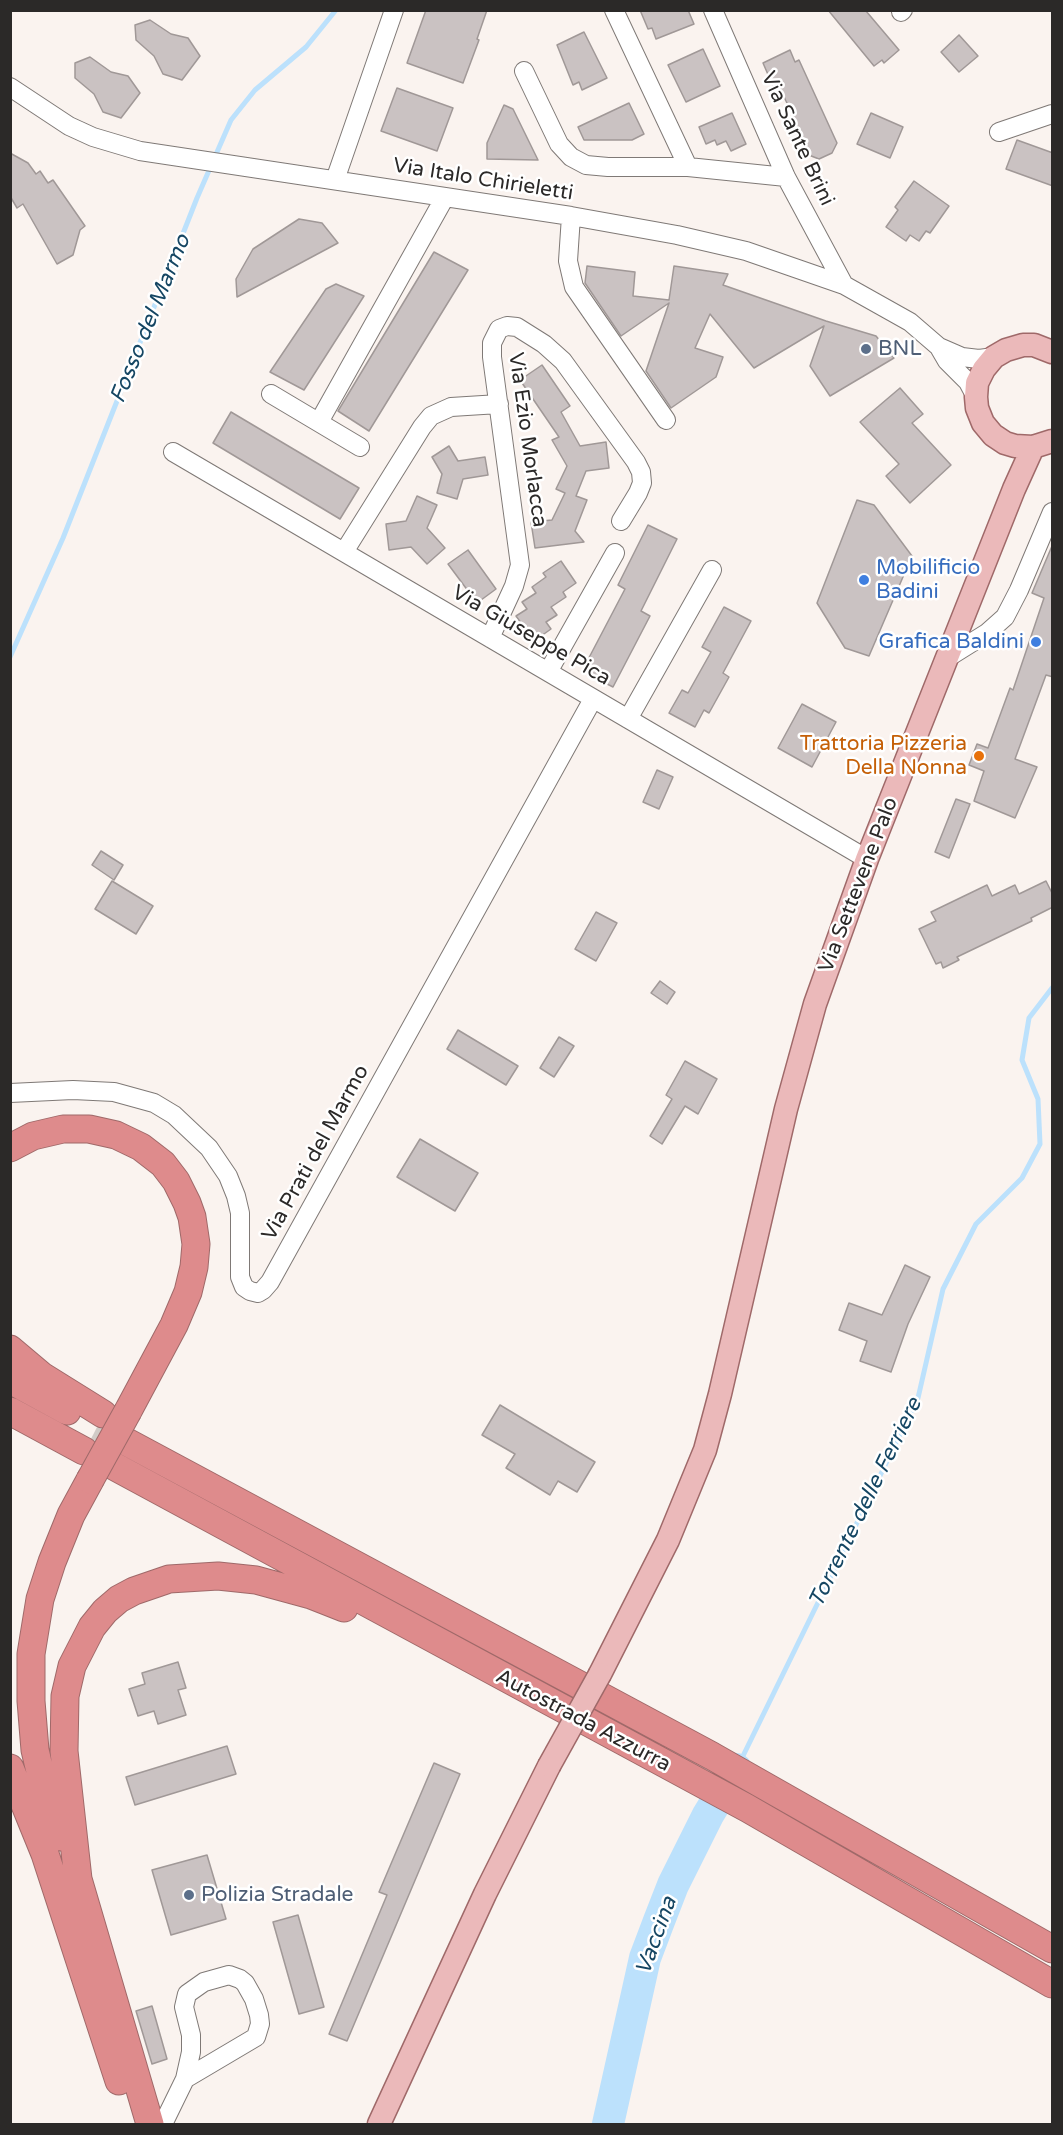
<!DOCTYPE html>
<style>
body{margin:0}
#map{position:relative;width:1063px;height:2135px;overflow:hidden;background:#faf3ef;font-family:"Varela Round",sans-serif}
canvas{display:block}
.frame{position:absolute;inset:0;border:12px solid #2b2928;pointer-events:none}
</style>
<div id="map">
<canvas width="1063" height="2135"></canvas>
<div class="frame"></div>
</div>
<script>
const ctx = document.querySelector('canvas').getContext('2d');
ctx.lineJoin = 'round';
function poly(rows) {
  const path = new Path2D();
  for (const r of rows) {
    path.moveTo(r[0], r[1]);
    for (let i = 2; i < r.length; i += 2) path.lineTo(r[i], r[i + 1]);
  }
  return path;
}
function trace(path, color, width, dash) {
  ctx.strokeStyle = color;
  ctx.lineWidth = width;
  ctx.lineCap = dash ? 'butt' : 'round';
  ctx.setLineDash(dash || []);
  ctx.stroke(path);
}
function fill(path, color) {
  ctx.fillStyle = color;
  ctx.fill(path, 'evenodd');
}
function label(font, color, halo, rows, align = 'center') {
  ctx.font = font + ' "Varela Round",sans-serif';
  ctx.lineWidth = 5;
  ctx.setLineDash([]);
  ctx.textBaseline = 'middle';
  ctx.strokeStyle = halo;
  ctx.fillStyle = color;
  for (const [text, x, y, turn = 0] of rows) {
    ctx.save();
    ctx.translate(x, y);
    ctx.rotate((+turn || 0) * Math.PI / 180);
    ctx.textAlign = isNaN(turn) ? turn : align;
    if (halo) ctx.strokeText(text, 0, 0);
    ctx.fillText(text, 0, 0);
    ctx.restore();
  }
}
trace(poly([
 [10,657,63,538,197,198,231,120,255,90,306,47,336,10],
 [741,1760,918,1398,943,1289,976,1224,1022,1178,1040,1144,1038,1099,1022,1060,1029,1018,1052,988]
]), '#bce1fc', 5);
trace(poly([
 [608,2124,645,1958,659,1921,673,1885,708,1815,736,1769]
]), '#bce1fc', 32);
const building = poly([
 [426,10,487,10,477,39,479,40,463,83,407,63,426,10],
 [640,10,688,10,694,24,656,39,652,28,648,29,640,10],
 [828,10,866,11,899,50,884,63,882,60,874,66,828,10],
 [150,20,171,34,188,38,200,56,182,80,163,74,154,56,136,40,135,25,150,20],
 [584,32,607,78,582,90,579,82,573,85,557,45,584,32],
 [959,35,978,56,959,72,941,52,959,35],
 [703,49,720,86,686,102,668,65,703,49],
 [790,50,795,62,799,60,837,143,832,153,819,159,806,154,790,118,793,116,778,84,773,86,763,63,790,50],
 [90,57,111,72,128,76,140,93,121,118,103,112,94,94,75,78,75,63,90,57],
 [397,88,453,108,437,151,381,131,397,88],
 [629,103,644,134,632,140,584,140,578,127,629,103],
 [504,105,513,109,538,160,487,159,487,143,504,105],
 [732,113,746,144,731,151,726,141,717,145,715,140,706,144,699,127,732,113],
 [871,113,903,127,890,158,857,144,871,113],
 [1017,140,1053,153,1053,186,1006,169,1017,140],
 [10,153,28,163,36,174,40,171,48,183,53,180,85,226,80,230,73,255,57,264,23,204,17,208,10,196,10,153],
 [914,181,949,206,930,233,926,231,919,241,910,235,906,241,886,227,898,210,895,207,914,181],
 [299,219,322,223,338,243,237,297,236,279,253,249,299,219],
 [434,252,468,270,369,431,338,411,434,252],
 [587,266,635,272,633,296,669,300,674,266,728,274,723,285,826,321,876,336,894,358,830,396,810,366,824,326,754,368,710,314,695,348,723,357,716,377,671,408,646,371,669,303,621,336,585,283,587,266],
 [336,284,364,296,304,390,270,372,326,289,336,284],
 [542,365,570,406,561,412,580,446,606,442,609,468,586,471,576,496,587,500,575,531,584,542,535,548,531,522,552,520,565,493,556,489,567,466,552,440,559,437,520,380,542,365],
 [900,388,923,414,912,423,951,465,910,503,886,476,899,464,860,422,900,388],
 [231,412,359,488,340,519,213,443,231,412],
 [449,446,458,461,485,457,488,475,463,479,457,499,437,493,442,474,432,457,449,446],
 [417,496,437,505,427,528,445,548,427,564,411,547,389,550,386,524,406,521,417,496],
 [857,500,874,505,912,556,869,656,845,648,817,603,857,500],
 [648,525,677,539,641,611,650,616,613,687,582,671,625,589,618,585,648,525],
 [1052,546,1053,677,1046,675,1015,759,1037,767,1015,818,974,801,984,771,969,765,977,744,988,748,1010,688,1013,690,1044,598,1032,593,1052,546],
 [468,550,496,589,477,603,448,564,468,550],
 [561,561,576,583,563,592,566,597,551,607,557,615,546,622,551,629,534,641,516,616,527,609,522,602,536,593,532,587,546,577,543,573,561,561],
 [724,607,751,621,723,673,729,677,709,713,704,710,695,727,669,713,682,690,688,693,711,652,702,647,724,607],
 [802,704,836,722,812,767,778,748,802,704],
 [657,770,673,777,659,809,643,802,657,770],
 [956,799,970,804,949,858,935,852,956,799],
 [101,851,123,865,114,880,92,865,101,851],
 [112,881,153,906,136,934,95,909,112,881],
 [1046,881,1053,895,1053,907,1031,918,1032,921,957,957,959,960,943,968,941,962,936,964,919,929,936,921,931,912,987,885,992,896,1015,885,1019,894,1046,881],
 [596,912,617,923,596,961,575,949,596,912],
 [660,981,675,992,667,1004,651,993,660,981],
 [458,1030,518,1066,506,1085,447,1049,458,1030],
 [559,1037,574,1046,554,1077,540,1068,559,1037],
 [685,1061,717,1079,698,1114,685,1106,662,1144,650,1136,672,1099,666,1095,685,1061],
 [420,1139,478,1173,455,1211,397,1177,420,1139],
 [905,1265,930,1277,908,1324,891,1372,860,1361,867,1341,839,1330,849,1303,882,1315,905,1265],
 [500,1405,595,1462,577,1492,558,1481,550,1495,506,1468,515,1454,482,1435,500,1405],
 [178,1662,186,1688,178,1690,186,1715,158,1724,154,1711,138,1716,129,1689,145,1684,142,1673,178,1662],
 [227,1746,236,1774,135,1805,126,1777,227,1746],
 [434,1763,460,1774,347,2041,329,2034,387,1895,379,1892,434,1763],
 [207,1855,226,1919,171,1935,152,1870,207,1855],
 [298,1915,324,2007,299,2014,273,1922,298,1915],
 [152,2006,167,2059,152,2064,136,2011,152,2006]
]);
fill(building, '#cac2c2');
trace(building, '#a09897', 1.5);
trace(poly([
 [97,1427,123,1440]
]), '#d1cbc7', 27, [27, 14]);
const minor = poly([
 [614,10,688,167],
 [713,10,786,177,844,285],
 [901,12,903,10],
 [524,71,559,144,571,157,586,165,608,167,688,167,786,177],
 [10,87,69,126,93,137,140,151,571,216,677,235,746,251,844,285,910,322,939,347,962,357,979,359,994,357],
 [999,132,1052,114],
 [335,180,394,10],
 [571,216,568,261,574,287,666,420],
 [940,349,947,361,968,382,976,397],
 [271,394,360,447],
 [319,422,445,197],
 [173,452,867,859],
 [344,552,422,427,431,416,451,407,499,404],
 [490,638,514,586,520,565,492,357,492,343,499,329,507,326,517,327,544,344,563,361,636,462,641,472,642,483,638,493,621,521],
 [947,658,987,633,1005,617,1019,590,1052,512],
 [548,672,615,553],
 [628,719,712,570],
 [10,1093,73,1090,114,1092,154,1103,174,1115,209,1148,228,1176,236,1196,240,1213,240,1277,244,1287,250,1291,258,1293,263,1290,270,1282,593,699],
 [163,2124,185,2079,191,2052,191,2035,184,2007,187,1994,204,1982,229,1975,240,1979,245,1983,254,1999,259,2015,260,2024,256,2037,185,2079]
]);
const major = poly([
 [1052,352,1034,345,1023,345,1006,350,994,357,984,369,977,383,976,397,977,408,983,423,993,435,1005,443,1015,446,1033,447,1052,441],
 [600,1674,668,1540,705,1450,720,1394,786,1109,815,1004,867,859,1014,489,1033,447],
 [379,2124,485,1894,549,1766]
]);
const highway = poly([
 [10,1148,33,1136,63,1129,89,1129,116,1135,141,1147,163,1164,176,1181,187,1203,192,1217,196,1244,194,1267,188,1292,174,1325,128,1411],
 [10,1349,42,1376,103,1414],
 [10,1380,67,1411],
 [10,1411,84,1451],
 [123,1440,712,1756,1052,1949],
 [110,1464,747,1808,1052,1984],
 [10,1768,45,1854,119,2081],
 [37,1805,45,1854],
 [61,1837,42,1780,35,1750,31,1701,31,1654,40,1599,52,1562,71,1515,90,1480],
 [150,2124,78,1879,64,1751,65,1696,72,1666,92,1627,105,1611,119,1599,134,1591,169,1579,218,1576,256,1580,311,1595,344,1608]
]);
trace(minor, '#7f7976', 20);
trace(major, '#9f6969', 25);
trace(highway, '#9f6969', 29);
trace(minor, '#fff', 18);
trace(major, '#ebb9ba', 22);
trace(highway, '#de8b8c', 27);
const majorBridge = poly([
 [549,1766,600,1674]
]);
const highwayBridge = poly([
 [90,1480,128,1411]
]);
trace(majorBridge, '#9f6969', 25, []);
trace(highwayBridge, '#9f6969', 29, []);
trace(majorBridge, '#ebb9ba', 22);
trace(highwayBridge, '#de8b8c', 27);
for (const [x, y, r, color] of [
 [866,349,6,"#5c6f8a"],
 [864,580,6,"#3f7fe0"],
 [1036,642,6,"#3f7fe0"],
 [979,756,6,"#e8710a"],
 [189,1895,6,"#5c6f8a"]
]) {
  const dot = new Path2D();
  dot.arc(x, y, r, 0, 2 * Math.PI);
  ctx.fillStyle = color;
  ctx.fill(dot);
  trace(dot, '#fff', 2);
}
label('21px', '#2b2928', '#fff', [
 ["Via Sante Brini",797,139,65],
 ["Via Italo Chirieletti",483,180,9],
 ["Via Ezio Morlacca",527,440,82],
 ["Via Giuseppe Pica",531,636,30],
 ["Via Settevene Palo",859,885,-69],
 ["Via Prati del Marmo",316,1153,-61],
 ["Autostrada Azzurra",583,1721,28]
]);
label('21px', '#4e5e75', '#fff', [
 ["BNL",878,349],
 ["Polizia Stradale",201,1895]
], 'left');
label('21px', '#366cbe', '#fff', [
 ["Mobilificio",876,568],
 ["Badini",876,592],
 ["Grafica Baldini",1024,642,"right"]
], 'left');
label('21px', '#c56008', '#fff', [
 ["Trattoria Pizzeria",967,744],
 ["Della Nonna",967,768]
], 'right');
label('italic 22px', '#154663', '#fff', [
 ["Fosso del Marmo",151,319,-68],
 ["Torrente delle Ferriere",866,1503,-64],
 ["Vaccina",657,1936,-70]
]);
</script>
